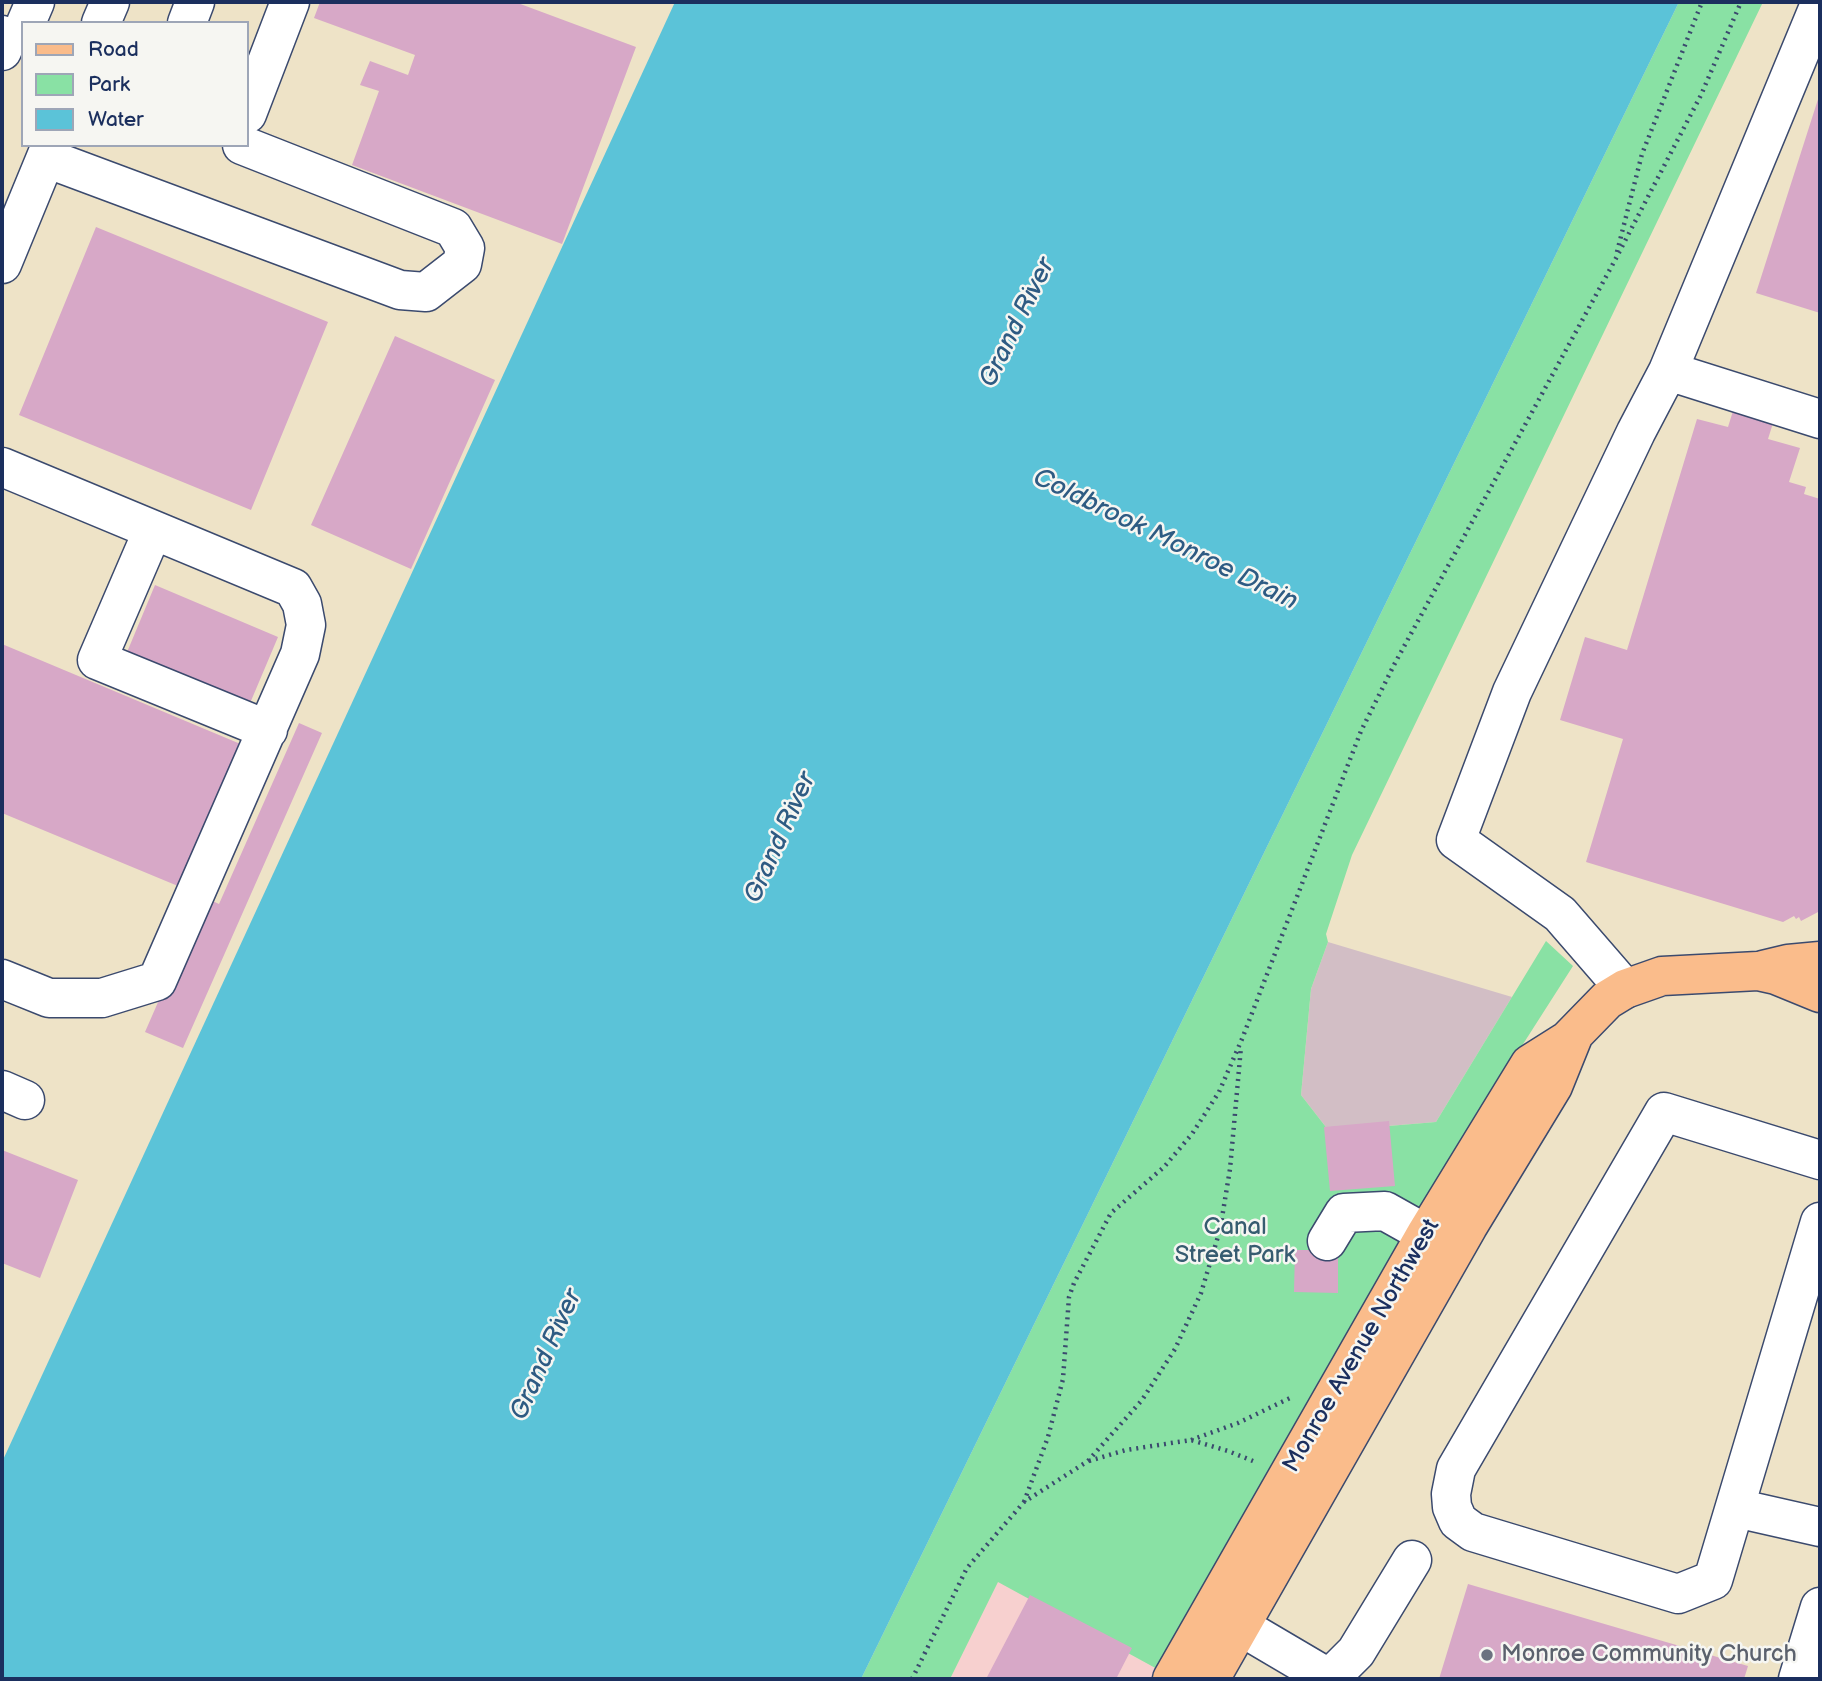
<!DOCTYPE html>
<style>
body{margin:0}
#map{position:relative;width:1822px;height:1681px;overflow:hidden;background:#eee3c7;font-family:"Balsamiq Sans",sans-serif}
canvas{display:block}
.frame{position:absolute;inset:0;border:4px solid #1b2f5e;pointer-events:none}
.legend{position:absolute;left:21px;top:21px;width:228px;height:126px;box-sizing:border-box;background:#f6f6f2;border:2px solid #9ea6b7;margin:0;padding:9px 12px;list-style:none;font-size:21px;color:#1b2f5e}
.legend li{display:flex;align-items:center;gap:14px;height:35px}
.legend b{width:35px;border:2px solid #9ea6b7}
</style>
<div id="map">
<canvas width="1822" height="1681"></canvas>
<div class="frame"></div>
<ul class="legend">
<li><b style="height:9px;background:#fabc8b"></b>Road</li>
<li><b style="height:19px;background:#89e1a4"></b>Park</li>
<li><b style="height:19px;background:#5bc3d8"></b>Water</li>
</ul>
</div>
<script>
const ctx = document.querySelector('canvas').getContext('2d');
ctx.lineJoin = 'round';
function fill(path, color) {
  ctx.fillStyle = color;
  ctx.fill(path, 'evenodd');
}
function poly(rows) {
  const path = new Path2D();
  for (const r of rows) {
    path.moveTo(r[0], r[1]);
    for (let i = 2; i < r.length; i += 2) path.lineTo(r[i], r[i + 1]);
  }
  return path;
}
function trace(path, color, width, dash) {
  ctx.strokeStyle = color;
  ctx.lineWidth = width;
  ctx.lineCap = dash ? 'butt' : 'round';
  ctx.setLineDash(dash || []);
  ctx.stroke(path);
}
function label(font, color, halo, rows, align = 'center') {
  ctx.font = font + ' "Balsamiq Sans",sans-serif';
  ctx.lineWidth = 5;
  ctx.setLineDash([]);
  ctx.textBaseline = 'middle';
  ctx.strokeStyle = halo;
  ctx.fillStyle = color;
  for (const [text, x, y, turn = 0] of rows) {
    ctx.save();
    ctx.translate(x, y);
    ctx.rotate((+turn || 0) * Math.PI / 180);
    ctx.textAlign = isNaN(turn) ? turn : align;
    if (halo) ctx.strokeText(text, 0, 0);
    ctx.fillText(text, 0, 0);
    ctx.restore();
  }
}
fill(poly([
 [998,1581,1159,1670,1153,1679,950,1679]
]), '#f7d0cf');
fill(poly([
 [1328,942,1512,997,1436,1122,1329,1131,1301,1095,1311,989]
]), '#d2bec5');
fill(poly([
 [1679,2,1763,2,1352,855,1326,934,1328,942,1311,989,1301,1095,1329,1131,1436,1122,1546,941,1573,966,1431,1188,1159,1670,998,1582,950,1679,861,1679]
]), '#89e1a4');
fill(poly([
 [675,2,1679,2,861,1679,2,1679,2,1462]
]), '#5bc3d8');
fill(poly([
 [320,2,515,2,636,47,562,244,352,165,379,91,360,85,370,61,408,75,415,55,314,18],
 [1820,93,1820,313,1756,293],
 [96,227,328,322,251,510,19,415],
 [395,336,495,380,411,569,311,525],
 [1733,411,1773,423,1768,439,1800,448,1789,482,1806,487,1804,494,1820,499,1820,911,1801,921,1799,917,1796,919,1794,916,1783,922,1586,862,1623,739,1560,720,1585,637,1627,650,1697,419,1728,427],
 [155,585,278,637,248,708,125,657],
 [2,644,250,748,190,891,2,813],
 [299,723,322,733,183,1048,145,1032,204,897,219,904],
 [1389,1121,1395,1186,1330,1191,1324,1127],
 [2,1150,78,1180,40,1278,2,1263],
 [1295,1250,1338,1250,1338,1293,1294,1292],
 [1468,1584,1748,1666,1744,1679,1439,1679],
 [1030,1595,1132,1648,1116,1679,986,1679]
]), '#d7a8c7');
const minor = poly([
 [26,23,35,2],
 [101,23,110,2],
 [187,23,195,2],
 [2,35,8,37,2,51],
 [247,114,290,2],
 [46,158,400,290,426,292,462,264,465,248,453,228,242,145],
 [2,264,51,145],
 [1668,371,1820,419],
 [2,467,293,588,302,604,306,625,300,654,157,981,102,998,49,998,2,979],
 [153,530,97,660,268,730],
 [1625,989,1560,914,1456,840,1512,692,1636,432,1668,371,1820,4],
 [2,1090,25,1100],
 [1820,1160,1664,1112,1456,1469,1451,1494,1452,1507,1458,1521,1473,1532,1678,1594,1713,1580,1820,1222],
 [1327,1241,1344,1213,1385,1211,1426,1234],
 [1736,1508,1820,1527],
 [1240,1626,1330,1679],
 [1329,1679,1356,1652,1412,1560],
 [1798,1679,1820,1607]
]);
const major = poly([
 [1763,970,1788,964,1820,961],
 [1172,1679,1426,1234,1530,1064,1568,1040,1607,1000,1625,989,1662,976,1758,971,1776,975,1820,993],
 [1210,1679,1468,1226,1553,1086,1574,1034]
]);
trace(minor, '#3b4a6e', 41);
trace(major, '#3b4a6e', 41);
trace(poly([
 [1617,252,1642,154,1702,2],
 [1191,1440,1238,1423,1290,1398],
 [1089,1461,1126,1450,1191,1440,1228,1451,1253,1461],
 [1024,1502,1048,1437,1063,1379,1069,1297,1074,1283,1111,1213,1164,1167,1192,1134,1219,1092,1242,1039,1361,731,1395,663,1614,262,1701,95,1741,2],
 [912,1679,967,1568,1024,1502,1088,1461,1142,1400,1175,1349,1201,1293,1220,1230,1230,1169,1241,1047]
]), '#3b4a6e', 4.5, [2, 5]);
trace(minor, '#fff', 38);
trace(major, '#fabc8b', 38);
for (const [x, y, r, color] of [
 [1487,1655,7,"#6b7280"]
]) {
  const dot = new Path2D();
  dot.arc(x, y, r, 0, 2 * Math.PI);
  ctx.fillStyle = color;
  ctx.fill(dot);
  trace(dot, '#f6f6f2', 2.5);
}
label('24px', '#365c70', '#f6f6f2', [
 ["Canal",1235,1228],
 ["Street Park",1235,1256]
]);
label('24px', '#1b2f5e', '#f6f6f2', [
 ["Monroe Avenue Northwest",1362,1346,-60]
]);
label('24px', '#5b616d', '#f6f6f2', [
 ["Monroe Community Church",1501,1655]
], 'left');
label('italic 26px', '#2e5b83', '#f6f6f2', [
 ["Grand River",1018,323,-64],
 ["Coldbrook Monroe Drain",1165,540,26],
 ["Grand River",781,838,-66],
 ["Grand River",547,1355,-66]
]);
</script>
